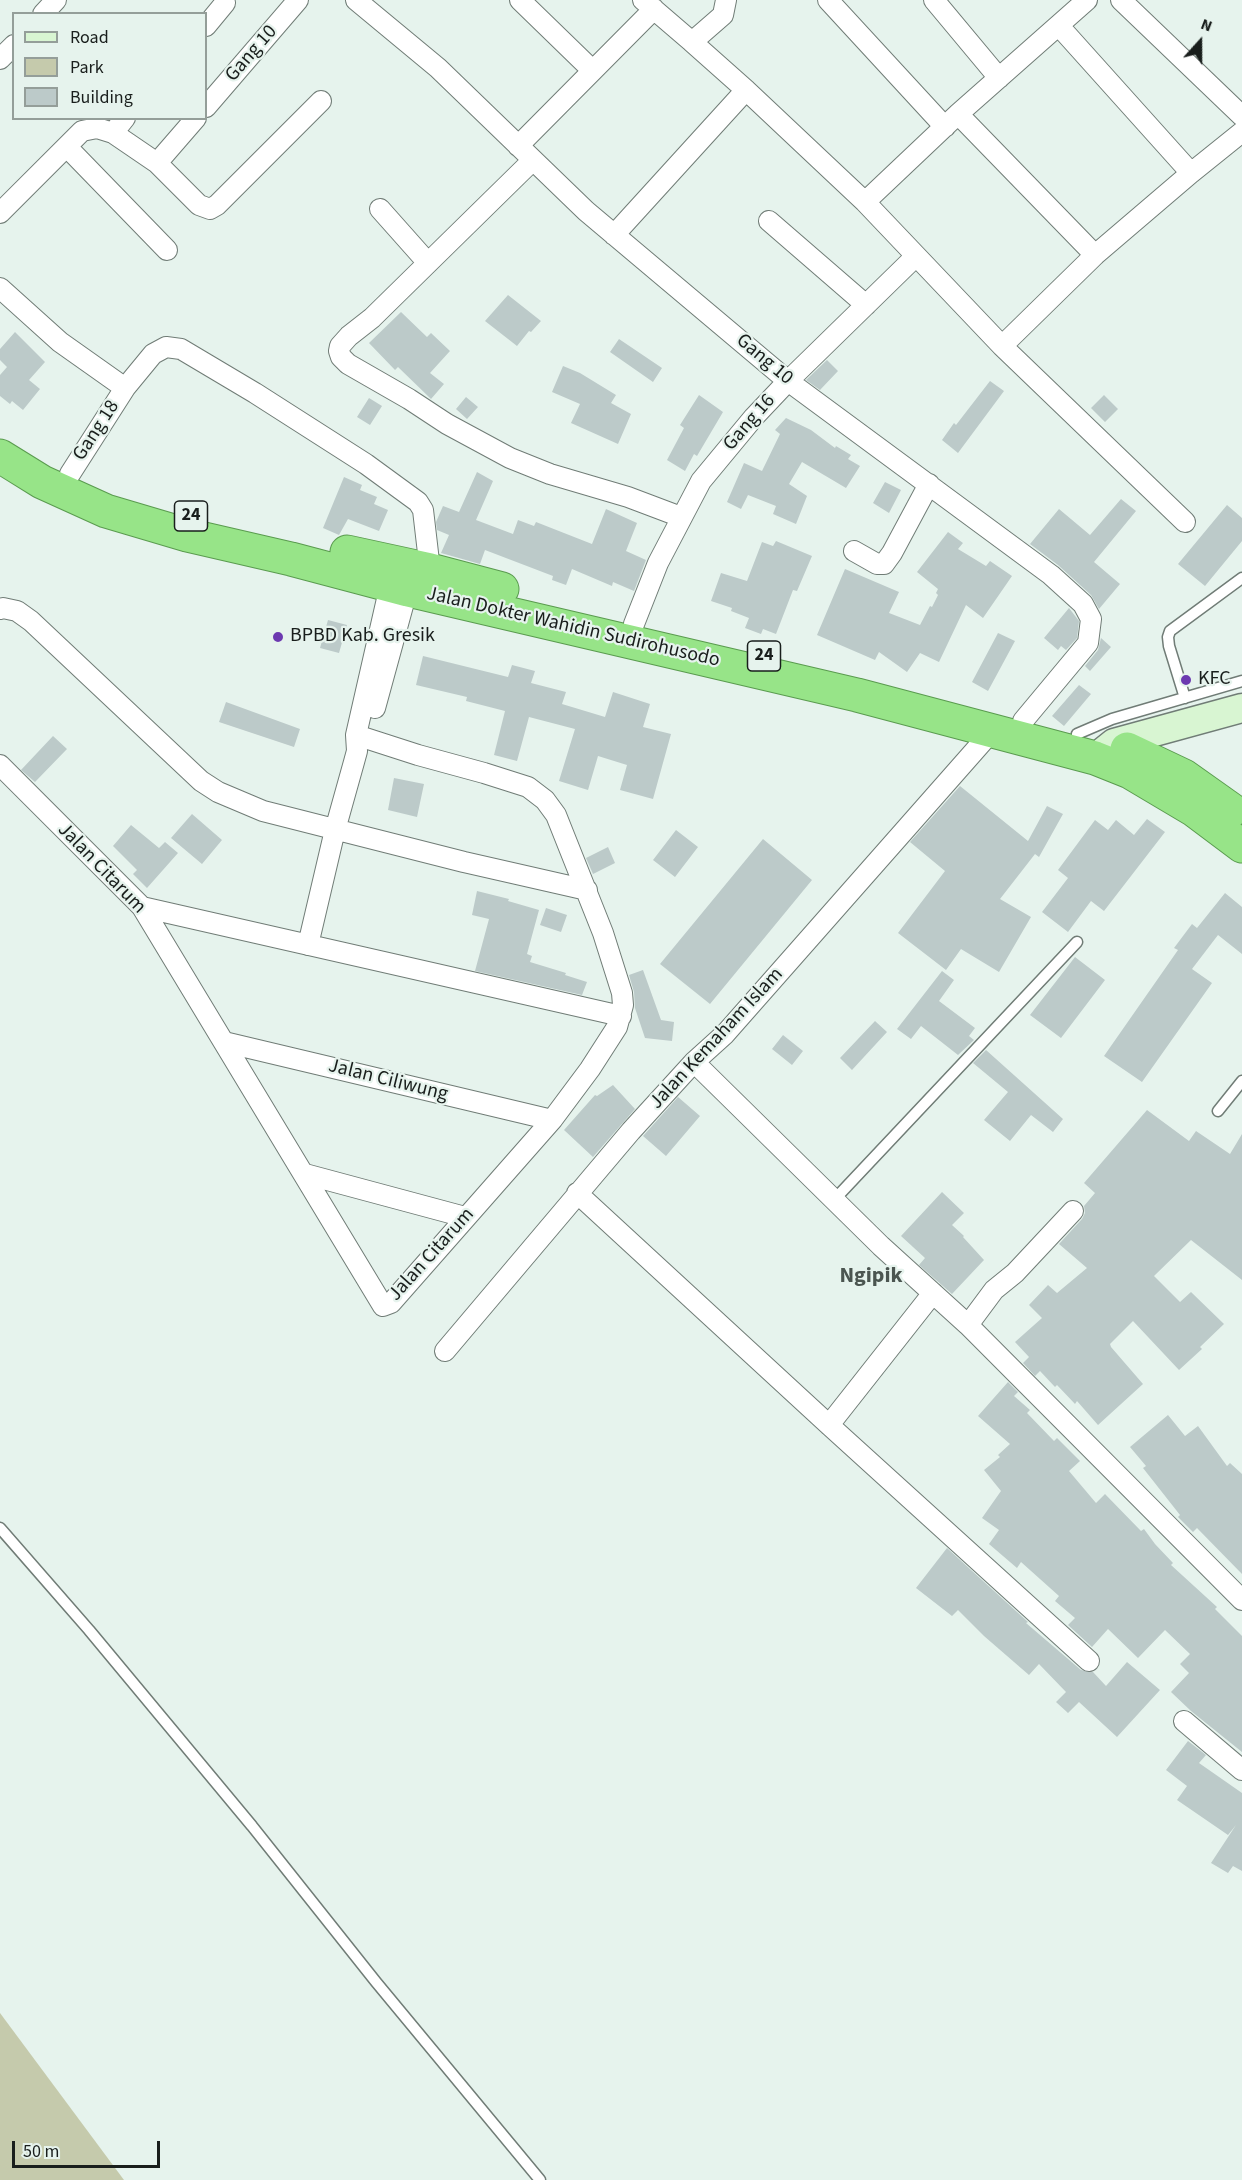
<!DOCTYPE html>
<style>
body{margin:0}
#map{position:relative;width:1242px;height:2180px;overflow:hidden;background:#e6f3ed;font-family:"Source Sans 3",sans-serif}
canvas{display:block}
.legend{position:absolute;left:12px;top:12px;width:195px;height:108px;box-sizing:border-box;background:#e6f3ed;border:2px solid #949e99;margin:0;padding:8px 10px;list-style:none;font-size:18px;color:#191e1c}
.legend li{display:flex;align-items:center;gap:12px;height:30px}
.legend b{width:30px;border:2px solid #949e99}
.north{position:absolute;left:1170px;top:12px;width:60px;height:60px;-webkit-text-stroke:4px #e6f3ed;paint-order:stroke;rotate:21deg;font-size:16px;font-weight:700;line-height:24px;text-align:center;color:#191e1c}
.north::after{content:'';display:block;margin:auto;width:21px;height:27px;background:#191e1c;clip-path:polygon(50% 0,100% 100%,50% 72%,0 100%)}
.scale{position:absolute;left:12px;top:2141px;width:148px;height:27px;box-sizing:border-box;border:3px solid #191e1c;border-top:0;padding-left:8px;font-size:18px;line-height:21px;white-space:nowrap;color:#191e1c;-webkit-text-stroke:4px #e6f3ed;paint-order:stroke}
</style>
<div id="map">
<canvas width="1242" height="2180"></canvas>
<ul class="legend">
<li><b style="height:8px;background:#d8f5d2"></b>Road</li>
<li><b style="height:16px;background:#c5caac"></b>Park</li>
<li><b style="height:16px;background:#bccac9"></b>Building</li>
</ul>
<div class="north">N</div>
<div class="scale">50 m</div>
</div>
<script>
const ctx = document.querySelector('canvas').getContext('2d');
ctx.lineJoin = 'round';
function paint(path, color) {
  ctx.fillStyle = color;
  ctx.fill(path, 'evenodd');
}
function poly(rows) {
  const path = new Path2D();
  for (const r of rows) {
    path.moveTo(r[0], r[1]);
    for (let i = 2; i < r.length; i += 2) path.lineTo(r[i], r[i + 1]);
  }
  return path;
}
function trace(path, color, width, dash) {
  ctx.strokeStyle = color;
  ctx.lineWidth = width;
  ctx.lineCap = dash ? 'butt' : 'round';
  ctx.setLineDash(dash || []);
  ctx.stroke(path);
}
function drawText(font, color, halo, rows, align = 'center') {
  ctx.font = font + ' "Source Sans 3",sans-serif';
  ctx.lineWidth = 4.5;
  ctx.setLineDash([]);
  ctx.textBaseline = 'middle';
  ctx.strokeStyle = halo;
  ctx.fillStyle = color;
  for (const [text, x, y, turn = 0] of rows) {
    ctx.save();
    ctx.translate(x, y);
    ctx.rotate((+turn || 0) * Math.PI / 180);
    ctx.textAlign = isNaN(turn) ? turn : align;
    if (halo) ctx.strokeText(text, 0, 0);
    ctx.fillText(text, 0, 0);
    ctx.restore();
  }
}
paint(poly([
 [0,2013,124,2180,0,2180]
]), '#c5caac');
paint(poly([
 [508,295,541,321,531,332,529,331,517,346,485,321],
 [401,312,427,337,431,333,450,351,430,373,444,384,431,399,398,367,395,370,369,343],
 [15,332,45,362,29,380,40,389,23,410,12,401,10,404,0,396,0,375,7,367,0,360,0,349],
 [619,339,662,368,653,382,610,352],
 [827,360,838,371,820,390,806,380],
 [563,366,580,373,616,395,611,403,631,414,618,444,571,423,580,404,552,392],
 [990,381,1004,391,958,453,942,440,954,423,956,425],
 [699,395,723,412,697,456,694,454,685,471,667,460,684,428,680,425],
 [1104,395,1118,409,1105,422,1091,408],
 [466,397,478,407,467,419,456,409],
 [369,398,382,406,370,425,357,417],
 [786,418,811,430,835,448,836,446,851,455,848,459,860,466,846,488,802,462,789,484,807,496,796,524,773,514,776,506,748,495,741,509,727,502,744,463,762,471,780,434,775,430],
 [477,472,493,481,476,520,513,534,518,520,534,526,536,522,592,544,606,509,637,523,626,551,646,560,634,591,613,582,612,586,572,569,566,585,552,580,553,576,485,550,480,564,441,553,449,535,437,530,436,522,443,506,459,512],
 [344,477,362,485,360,490,377,497,374,504,388,510,379,531,348,519,339,535,323,528],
 [885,482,901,490,889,513,873,503],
 [1121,499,1136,511,1094,562,1120,584,1099,609,1091,595,1058,565,1030,544,1059,509,1090,535],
 [1227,505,1242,518,1242,541,1205,586,1178,564],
 [948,532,963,543,958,549,986,566,990,561,1012,576,983,618,966,605,939,662,920,653,907,672,879,652,875,660,817,635,845,569,899,592,889,613,920,625,930,606,932,607,938,595,936,593,938,589,917,572],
 [776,541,812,556,797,591,793,590,776,634,763,629,761,634,745,628,749,618,731,611,732,608,711,601,721,573,747,581,762,542,773,546],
 [1069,608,1079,621,1077,638,1066,650,1061,646,1058,650,1044,638],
 [328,620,347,625,339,653,320,648],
 [998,633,1015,641,988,691,972,682],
 [1101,638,1111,647,1090,671,1085,666,1098,650],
 [423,656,508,677,512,665,535,671,531,683,566,692,562,704,605,717,613,692,650,704,643,727,671,734,653,799,620,790,627,765,598,756,588,790,559,781,575,729,529,717,517,761,494,755,505,711,466,701,467,697,416,685],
 [1079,685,1091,694,1064,726,1052,716],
 [226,702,300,729,294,747,219,722],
 [53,736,67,749,35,782,21,770],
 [394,778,424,784,417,817,388,810],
 [960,786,1028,841,1047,806,1063,814,1039,857,1035,854,1000,899,1031,917,999,972,961,949,946,970,898,933,945,871,910,842],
 [192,814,222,840,202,864,171,838],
 [1147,819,1165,832,1104,911,1091,901,1068,932,1042,912,1068,878,1058,870,1095,820,1108,830,1116,820,1134,835],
 [131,825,159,848,165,842,178,853,147,888,133,874,137,870,113,846],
 [676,830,698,847,675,877,653,860],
 [763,839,812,880,710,1004,660,964],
 [608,847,615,863,593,874,586,858],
 [477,891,509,899,508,901,539,910,527,954,532,956,530,962,566,973,565,975,587,982,582,995,475,971,489,919,472,915],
 [1225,893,1242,907,1242,954,1218,935,1192,969,1212,983,1142,1082,1104,1056,1178,950,1174,948,1192,924,1197,928],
 [546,908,567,915,561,932,540,925],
 [1075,957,1105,980,1061,1038,1030,1015],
 [643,970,661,1020,674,1022,672,1041,645,1038,635,1008,634,992,629,975],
 [942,971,954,980,939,1001,975,1028,969,1036,974,1040,958,1055,921,1026,911,1039,897,1029],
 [875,1021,887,1032,852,1070,840,1058],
 [783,1035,803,1051,792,1065,772,1049],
 [986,1050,1063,1119,1053,1132,1031,1115,1010,1141,984,1120,1008,1092,973,1063],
 [613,1085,635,1109,593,1157,564,1130,595,1095,597,1096],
 [678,1097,700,1116,666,1156,643,1136],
 [1147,1110,1189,1141,1196,1131,1230,1154,1242,1134,1242,1280,1191,1240,1154,1276,1180,1302,1191,1292,1224,1324,1200,1347,1202,1349,1179,1370,1133,1321,1110,1344,1111,1347,1143,1384,1098,1425,1077,1401,1075,1404,1057,1385,1055,1387,1040,1371,1035,1376,1023,1363,1029,1357,1015,1342,1042,1318,1029,1305,1048,1285,1057,1293,1087,1268,1059,1244,1082,1219,1085,1213,1084,1206,1095,1193,1084,1183],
 [942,1192,964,1213,952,1225,964,1236,963,1237,984,1260,952,1294,919,1265,925,1258,901,1236],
 [1008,1382,1018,1392,1014,1396,1030,1410,1027,1413,1054,1441,1057,1438,1080,1461,1069,1471,1096,1503,1105,1494,1141,1531,1144,1529,1155,1544,1173,1563,1171,1565,1217,1607,1215,1609,1242,1636,1242,1752,1191,1711,1171,1692,1189,1673,1180,1664,1190,1654,1165,1630,1138,1658,1108,1629,1092,1647,1068,1625,1075,1618,1055,1601,1059,1596,1021,1562,1017,1568,989,1544,999,1530,982,1518,1001,1491,984,1470,1000,1457,998,1455,1010,1444,978,1416],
 [1168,1415,1185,1436,1198,1426,1227,1466,1230,1463,1242,1474,1242,1574,1197,1528,1193,1532,1178,1517,1180,1515,1143,1468,1146,1466,1130,1447],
 [947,1548,1028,1622,1026,1623,1081,1670,1093,1672,1106,1686,1127,1662,1160,1690,1117,1737,1079,1702,1068,1713,1056,1702,1066,1692,1039,1664,1029,1675,984,1636,958,1610,952,1616,916,1588],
 [1188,1741,1206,1755,1199,1763,1242,1793,1242,1871,1233,1866,1228,1873,1211,1863,1236,1825,1228,1835,1177,1800,1187,1786,1166,1770]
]), '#bccac9');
const service = poly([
 [1185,698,1169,646,1168,637,1170,631,1242,578],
 [1077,734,1112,719,1242,681],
 [1218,1111,1242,1081],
 [834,1200,1077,942],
 [0,1528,89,1630,252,1826,376,1982,540,2180]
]);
const minor = poly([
 [356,0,438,68,586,211,788,381,1051,575,1083,604,1091,619,1088,643,1023,721],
 [520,0,592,70],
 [643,0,692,42],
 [726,0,723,15,692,42,746,90,865,202],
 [828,0,945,127],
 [934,0,999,78],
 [1087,0,958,114,865,202,1002,346,1185,522],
 [1121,0,1242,116],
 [43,14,56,0],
 [206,26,225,3],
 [0,59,14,45],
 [206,107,298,0],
 [958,114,1095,255],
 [113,133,125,118],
 [518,146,654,9],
 [67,147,167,250],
 [533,160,372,318,349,336,340,346,339,351,341,357,348,364,409,399,447,424,510,458,550,474,628,497,681,517],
 [157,163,196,118],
 [1191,173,1242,132],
 [380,209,428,263],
 [0,213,82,131,97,128,113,133,157,163,199,205,210,209,217,205,321,101],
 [769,221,866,305],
 [614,235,746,90],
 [0,288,60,342,125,388],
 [1002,346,1095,255,1191,173,1059,26],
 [70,474,125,388,153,354,166,347,181,349,255,393,366,464,418,502,423,510,430,570],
 [854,551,877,564,884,564,892,553,929,484],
 [0,609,3,608,17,611,31,621,201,781,218,792,263,811,464,862,587,890],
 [634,624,658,563,701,481,754,417,788,381,915,257],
 [375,708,410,580],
 [0,765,142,907,383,1306,391,1303,552,1120,590,1069,617,1027,623,1005,622,993,603,933,556,815,545,800,528,787,484,773,418,755,356,735],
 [142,907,621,1016],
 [308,945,335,830,354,762,357,751,356,735,392,577],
 [224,1042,552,1120],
 [694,1062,881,1246,968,1325,1242,1600],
 [305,1174,465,1217],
 [577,1193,829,1425,1089,1661],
 [968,1325,994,1290,1015,1273,1073,1211],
 [445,1351,631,1131,694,1062,725,1034,993,730],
 [829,1425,933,1293],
 [1184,1721,1242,1770]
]);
const secondary = poly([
 [1104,751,1114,743,1242,708]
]);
const trunk = poly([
 [0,456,42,482,106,511,187,535,291,559,408,590,857,695,1095,758,1130,772,1194,810,1242,846],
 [347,552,430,570,502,589],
 [1127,749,1184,776,1232,810]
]);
trace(service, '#707c76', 13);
trace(minor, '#707c76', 22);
trace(secondary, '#707c76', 31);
trace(trunk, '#5a9b4f', 35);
trace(service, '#fff', 10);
trace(minor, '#fff', 20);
trace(secondary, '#d8f5d2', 28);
trace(trunk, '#97e488', 33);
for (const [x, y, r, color] of [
 [278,637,6,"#6c39b0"],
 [1186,680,6,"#6c39b0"]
]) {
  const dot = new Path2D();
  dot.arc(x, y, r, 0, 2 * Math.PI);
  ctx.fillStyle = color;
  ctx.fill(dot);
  trace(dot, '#e6f3ed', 2);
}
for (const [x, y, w] of [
 [191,516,33],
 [764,656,33]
]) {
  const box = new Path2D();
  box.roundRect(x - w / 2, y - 15, w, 30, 4.5);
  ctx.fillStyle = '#e6f3ed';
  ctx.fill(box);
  trace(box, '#191e1c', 1.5);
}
drawText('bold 18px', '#191e1c', null, [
 ["24",191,516],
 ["24",764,656]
]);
drawText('20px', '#191e1c', '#e6f3ed', [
 ["Gang 10",252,54,-49],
 ["Gang 10",764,360,40],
 ["Gang 16",750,423,-49],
 ["Gang 18",97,431,-57],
 ["Jalan Dokter Wahidin Sudirohusodo",573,628,13],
 ["Jalan Citarum",101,869,46],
 ["Jalan Kemaham Islam",717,1039,-47],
 ["Jalan Ciliwung",388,1081,14],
 ["Jalan Citarum",432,1255,-48]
]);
drawText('20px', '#191e1c', '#e6f3ed', [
 ["BPBD Kab. Gresik",290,637],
 ["KFC",1198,680]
], 'left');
drawText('bold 22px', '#4b5550', '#e6f3ed', [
 ["Ngipik",871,1277]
]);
</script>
